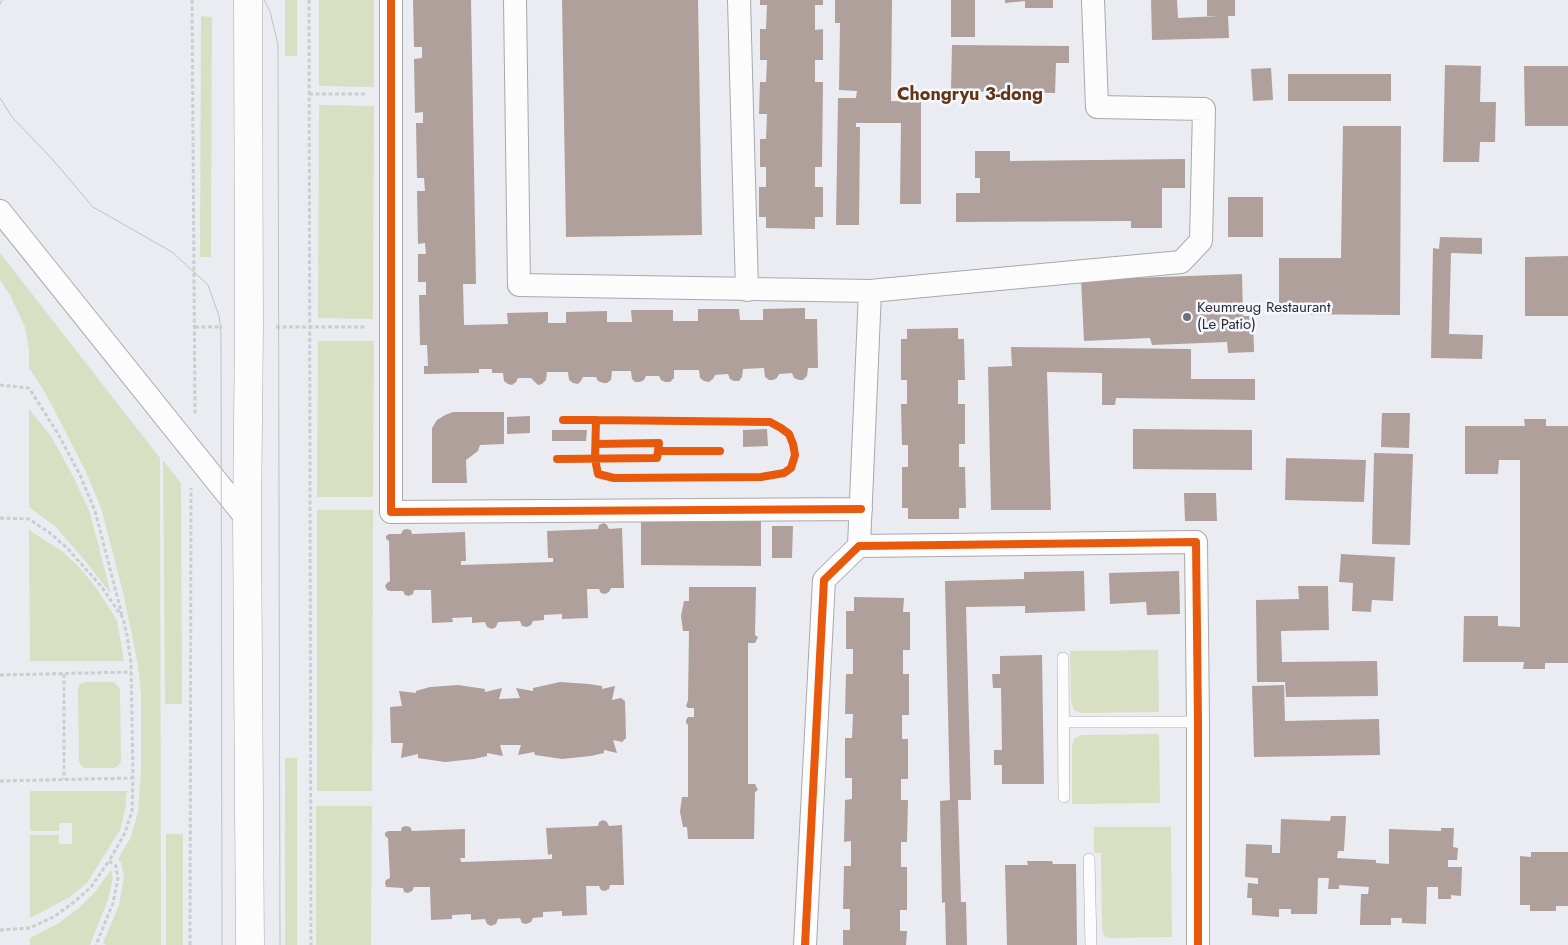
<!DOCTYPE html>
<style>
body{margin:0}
canvas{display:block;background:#eaecf2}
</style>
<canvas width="1568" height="945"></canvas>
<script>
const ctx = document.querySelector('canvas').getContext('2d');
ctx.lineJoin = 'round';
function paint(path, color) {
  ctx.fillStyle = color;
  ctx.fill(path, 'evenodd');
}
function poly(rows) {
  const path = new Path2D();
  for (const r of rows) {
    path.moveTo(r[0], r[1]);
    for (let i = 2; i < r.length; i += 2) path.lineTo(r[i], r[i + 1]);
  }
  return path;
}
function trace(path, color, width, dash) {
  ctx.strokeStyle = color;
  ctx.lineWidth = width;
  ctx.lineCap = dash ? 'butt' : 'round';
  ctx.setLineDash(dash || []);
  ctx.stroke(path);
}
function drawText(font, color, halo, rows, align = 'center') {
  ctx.font = font + ' Jost,sans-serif';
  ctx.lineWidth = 5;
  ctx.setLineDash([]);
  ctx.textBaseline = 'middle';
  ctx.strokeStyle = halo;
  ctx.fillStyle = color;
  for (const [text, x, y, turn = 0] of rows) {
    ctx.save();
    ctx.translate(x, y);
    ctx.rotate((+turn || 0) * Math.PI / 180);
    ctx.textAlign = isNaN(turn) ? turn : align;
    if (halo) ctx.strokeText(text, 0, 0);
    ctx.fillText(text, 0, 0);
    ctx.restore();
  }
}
paint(poly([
 [285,0,297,0,297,56,285,56],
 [319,0,374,0,374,87,319,86],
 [201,16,212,17,211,257,200,257],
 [319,105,374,106,373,319,318,318],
 [0,253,160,458,161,945,106,945,103,943,119,905,124,877,121,862,118,859,131,837,138,812,141,768,141,695,138,665,123,592,101,508,86,472,64,429,46,394,29,368,29,350,25,327,10,295,0,280],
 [318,341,374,341,373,497,317,497],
 [29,409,51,436,74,478,90,513,111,594,87,563,56,527,29,507],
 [163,460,181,483,182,704,165,704],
 [317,510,373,510,372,791,317,791],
 [29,530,63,552,81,569,97,589,117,620,124,661,30,661],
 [1158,650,1159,712,1081,713,1074,710,1071,701,1070,651],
 [85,682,114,682,120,689,121,761,118,766,114,768,85,768,81,766,79,761,78,689,80,684],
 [1159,734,1160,803,1072,804,1072,746,1074,739,1081,735],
 [285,758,297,758,297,945,285,945],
 [30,791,127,791,125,810,120,830,87,883,70,897,30,918,30,835,59,835,59,844,72,844,72,823,59,823,59,831,30,831],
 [316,806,372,806,371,945,316,945],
 [1094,827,1171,827,1172,937,1109,938,1104,936,1102,929,1101,853,1094,853],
 [166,834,183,834,183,945,166,945],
 [111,870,113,878,108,900,90,945,30,945,30,938,59,923,79,908,95,892]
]), '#d9dfc3');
paint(poly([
 [413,0,471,0,476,284,463,284,464,325,508,324,507,313,548,312,548,323,566,323,566,312,607,311,607,322,632,322,631,310,673,310,673,321,698,321,698,309,739,309,740,320,763,320,763,309,805,308,805,319,817,319,818,368,808,368,807,376,803,380,799,380,794,378,792,373,779,374,777,378,773,380,769,380,765,377,764,368,743,369,742,377,739,381,734,381,730,379,728,374,715,375,713,379,709,382,704,381,700,378,699,370,674,370,674,378,670,382,665,382,661,380,659,376,646,376,644,380,640,382,635,382,632,379,631,371,612,371,611,380,607,383,603,383,598,381,596,377,583,377,581,381,578,384,573,383,569,380,568,372,547,372,546,380,542,384,538,385,531,378,518,378,516,382,512,385,508,384,504,381,503,373,492,373,492,369,479,369,479,373,424,374,424,366,428,366,427,345,420,345,419,295,426,295,426,282,418,282,418,254,426,254,425,243,418,244,417,191,425,191,424,178,417,178,416,123,423,123,423,112,415,113,414,59,422,58,422,47,414,47],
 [562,0,698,0,702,235,566,237],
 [760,0,823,0,823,5,815,5,815,30,823,29,823,60,815,60,815,82,823,82,822,167,815,167,815,187,823,187,823,217,815,217,815,229,766,228,766,217,759,217,759,187,766,187,766,167,760,167,760,139,766,139,767,114,759,114,760,82,766,82,767,60,760,60,760,29,766,29,767,5,760,5],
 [835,0,892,0,891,101,921,102,921,204,900,204,901,123,856,123,856,127,860,127,859,225,836,225,838,98,856,98,857,91,839,90,840,23,835,23],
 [951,0,975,0,975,37,951,37],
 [1005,0,1053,0,1053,8,1025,8,1025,1,1005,3],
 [1151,0,1177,0,1178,18,1220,16,1207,16,1207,0,1235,0,1235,16,1228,16,1229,38,1152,40],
 [952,45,1069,46,1069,63,1056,63,1055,93,951,91],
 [1445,65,1481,66,1480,102,1496,102,1495,142,1480,142,1479,162,1443,162],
 [1524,66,1568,66,1568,126,1525,126],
 [1271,68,1273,100,1253,101,1251,69],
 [1288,74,1391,74,1391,101,1288,101],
 [1343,126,1401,126,1400,315,1279,314,1279,258,1341,258],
 [975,151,1010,151,1010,161,1185,159,1185,188,1162,188,1162,228,1131,228,1131,221,956,222,956,193,980,193,980,178,975,178],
 [1228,197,1263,197,1263,237,1228,237],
 [1440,237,1482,238,1482,254,1451,253,1449,334,1483,335,1482,359,1431,358,1433,248,1439,249],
 [1568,256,1568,316,1525,316,1525,257],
 [1242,274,1243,316,1253,316,1254,352,1228,353,1227,342,1152,345,1150,338,1084,341,1081,280],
 [958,328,958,339,964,339,965,380,958,380,958,404,965,404,965,444,959,444,959,467,965,467,966,508,959,508,959,519,908,519,908,508,902,508,902,467,908,467,908,445,902,445,901,404,907,404,907,380,901,380,901,339,907,339,907,329],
 [1011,347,1191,349,1191,379,1255,379,1255,400,1116,398,1115,405,1102,405,1102,373,1047,372,1051,510,991,510,988,367,1012,366],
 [453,412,504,412,504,444,480,445,478,451,466,460,467,483,432,483,432,428,437,420,445,415],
 [1382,413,1410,413,1409,448,1381,447],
 [530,416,530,433,507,434,507,417],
 [1524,419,1546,419,1546,426,1568,426,1568,663,1545,663,1545,669,1523,669,1524,662,1463,662,1464,616,1498,616,1498,626,1520,627,1520,460,1499,460,1498,474,1465,474,1465,426,1525,426],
 [767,429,768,446,743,447,743,430],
 [1133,429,1252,430,1252,470,1133,469],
 [552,430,587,430,586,441,552,441],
 [1374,453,1413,454,1410,545,1372,544],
 [1286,458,1366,460,1364,502,1285,500],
 [1184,493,1216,493,1217,521,1185,521],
 [641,517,761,518,761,566,641,565],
 [604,523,607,525,609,529,622,528,624,588,611,588,609,592,605,594,601,593,599,589,587,589,588,618,562,619,562,614,544,615,544,620,533,621,531,625,527,627,522,626,520,621,498,622,496,627,492,629,487,627,485,622,472,623,472,617,452,618,453,622,432,623,431,590,414,590,413,594,409,596,405,595,403,591,390,591,387,590,385,586,387,583,390,581,389,541,386,539,386,536,389,534,401,534,403,530,407,529,411,530,412,534,465,532,466,561,461,561,461,565,553,562,553,558,548,558,547,531,598,529,599,525],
 [772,526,793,526,792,558,772,558],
 [1341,554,1395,557,1393,601,1372,600,1371,612,1352,611,1353,583,1339,582],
 [1084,571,1085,611,1025,613,1025,606,966,607,971,800,958,800,961,902,966,902,967,945,946,945,945,902,942,903,940,801,950,800,945,581,1024,579,1024,572],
 [1179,571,1180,614,1147,615,1146,602,1110,604,1109,573],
 [1298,586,1328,586,1329,630,1281,631,1282,662,1377,661,1378,696,1286,697,1285,682,1257,682,1256,600,1299,599],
 [689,587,756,587,755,635,758,637,755,643,748,643,748,784,755,784,758,790,755,792,754,839,688,839,687,827,683,827,680,812,682,797,688,797,688,725,686,723,686,720,688,717,694,717,694,708,688,708,686,706,688,700,689,631,683,631,681,616,684,601,689,601],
 [854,597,904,598,903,612,910,612,910,650,903,650,903,674,909,674,909,715,902,715,902,739,908,739,908,779,901,779,901,800,908,800,907,842,901,842,901,867,907,867,907,910,900,910,900,931,907,931,906,945,843,945,843,930,850,930,850,909,843,909,844,866,851,866,851,841,844,842,845,800,852,799,852,778,845,778,845,738,852,738,853,714,845,714,846,674,853,674,853,649,846,649,846,611,854,611],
 [1042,655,1044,784,1002,784,1002,765,994,765,994,750,1002,750,1001,688,993,688,992,674,1000,674,1000,656],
 [560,682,589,684,602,686,602,689,615,686,612,700,621,698,625,701,626,738,622,742,613,740,617,753,604,750,604,753,591,756,562,759,535,755,534,752,518,755,521,745,500,745,503,756,487,753,487,756,474,759,445,762,418,758,418,754,401,758,403,743,391,743,390,707,402,706,399,691,416,693,416,691,430,687,458,685,485,689,485,692,502,688,499,699,520,698,516,688,533,691,533,688],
 [1284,685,1285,721,1379,719,1380,755,1254,757,1252,686],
 [1331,816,1346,816,1344,851,1338,851,1337,858,1376,860,1376,863,1389,864,1389,829,1441,831,1441,828,1454,828,1453,847,1458,848,1457,860,1448,860,1448,867,1462,867,1461,896,1451,895,1451,899,1438,899,1438,887,1427,887,1426,924,1402,923,1402,918,1391,918,1391,925,1360,925,1361,894,1368,894,1369,887,1339,885,1339,889,1328,889,1329,878,1318,878,1317,914,1291,914,1291,909,1279,909,1279,917,1252,915,1252,898,1247,898,1248,883,1258,884,1258,878,1245,877,1246,844,1272,845,1272,853,1280,853,1281,819,1330,821],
 [603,820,607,822,609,826,622,825,624,885,610,885,609,889,605,891,601,890,599,886,586,886,587,915,562,916,562,911,543,912,543,917,533,918,531,922,526,924,522,923,520,918,498,919,496,924,491,926,487,924,485,919,471,920,471,914,452,915,452,919,431,920,430,887,414,887,412,891,408,893,404,892,403,888,386,887,385,883,386,880,390,878,388,838,385,836,385,833,388,831,401,831,402,827,406,826,410,827,412,831,465,829,465,858,460,858,461,862,552,859,552,854,548,855,546,828,598,826,599,822],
 [1531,852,1568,852,1568,906,1556,906,1556,911,1530,911,1530,905,1520,905,1520,856,1531,857],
 [1027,861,1052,861,1053,864,1076,864,1077,945,1007,945,1005,865,1028,865]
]), '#afa09c');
const lane = poly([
 [1063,658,1064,797],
 [1063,722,1198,722],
 [1089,859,1091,945]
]);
const street = poly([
 [391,0,391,512,861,509],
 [515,0,519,285,870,291],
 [739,0,747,290],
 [0,211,247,519],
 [859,546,870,291,1181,262,1201,241,1204,109,1097,107,1093,0],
 [805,945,824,580,859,546,1196,542,1198,722,1198,945]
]);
const secondary = poly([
 [248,0,249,327,247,519,250,945]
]);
trace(lane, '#a7a9ad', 12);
trace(street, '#a7a9ad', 24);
trace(secondary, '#a7a9ad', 29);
trace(poly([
 [192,0,195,415],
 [309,0,311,945],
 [309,94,366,94],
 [195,327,222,327],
 [276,327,367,327],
 [0,385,29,388,57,432,80,475,95,511,122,615],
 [0,518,29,519,50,533,67,548,101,586,123,618,127,635,131,663,133,778,132,811,125,833,109,861,116,866,118,878,113,903,96,945],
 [64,674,64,779],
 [0,675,131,672],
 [0,781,133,778],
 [0,930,30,928,55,916,74,902,91,887,109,861],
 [190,945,191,488]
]), '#cccdce', 3, [4, 2.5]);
trace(lane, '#fcfcfd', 11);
trace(street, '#fcfcfd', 22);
trace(secondary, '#fcfcfd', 28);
trace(poly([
 [264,0,270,11,278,45,280,945],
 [0,4,2,0],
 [0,98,12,117,53,160,93,207,172,252,208,285,219,316,221,333,222,945]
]), '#c0c0c2', 1);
trace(poly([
 [391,0,391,512,861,509],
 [563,420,596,420,770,422,781,428,789,434,793,444,795,455,791,468,784,473,761,477,614,478,598,474,595,459,596,420],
 [596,444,659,443,658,451,720,451],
 [557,459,657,458,658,451],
 [805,945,824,580,859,546,1196,542,1198,722,1198,945]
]), '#e8590c', 8);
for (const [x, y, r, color] of [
 [1187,317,5,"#6e7075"]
]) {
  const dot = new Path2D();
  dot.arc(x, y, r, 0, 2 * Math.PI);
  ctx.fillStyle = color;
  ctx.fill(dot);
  trace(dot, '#f6f8ff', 2);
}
drawText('15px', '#2c2d32', '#f6f8ff', [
 ["Keumreug Restaurant",1197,308],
 ["(Le Patio)",1197,325]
], 'left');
drawText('bold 18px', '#633513', '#f6f8ff', [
 ["Chongryu 3-dong",970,96]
]);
</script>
